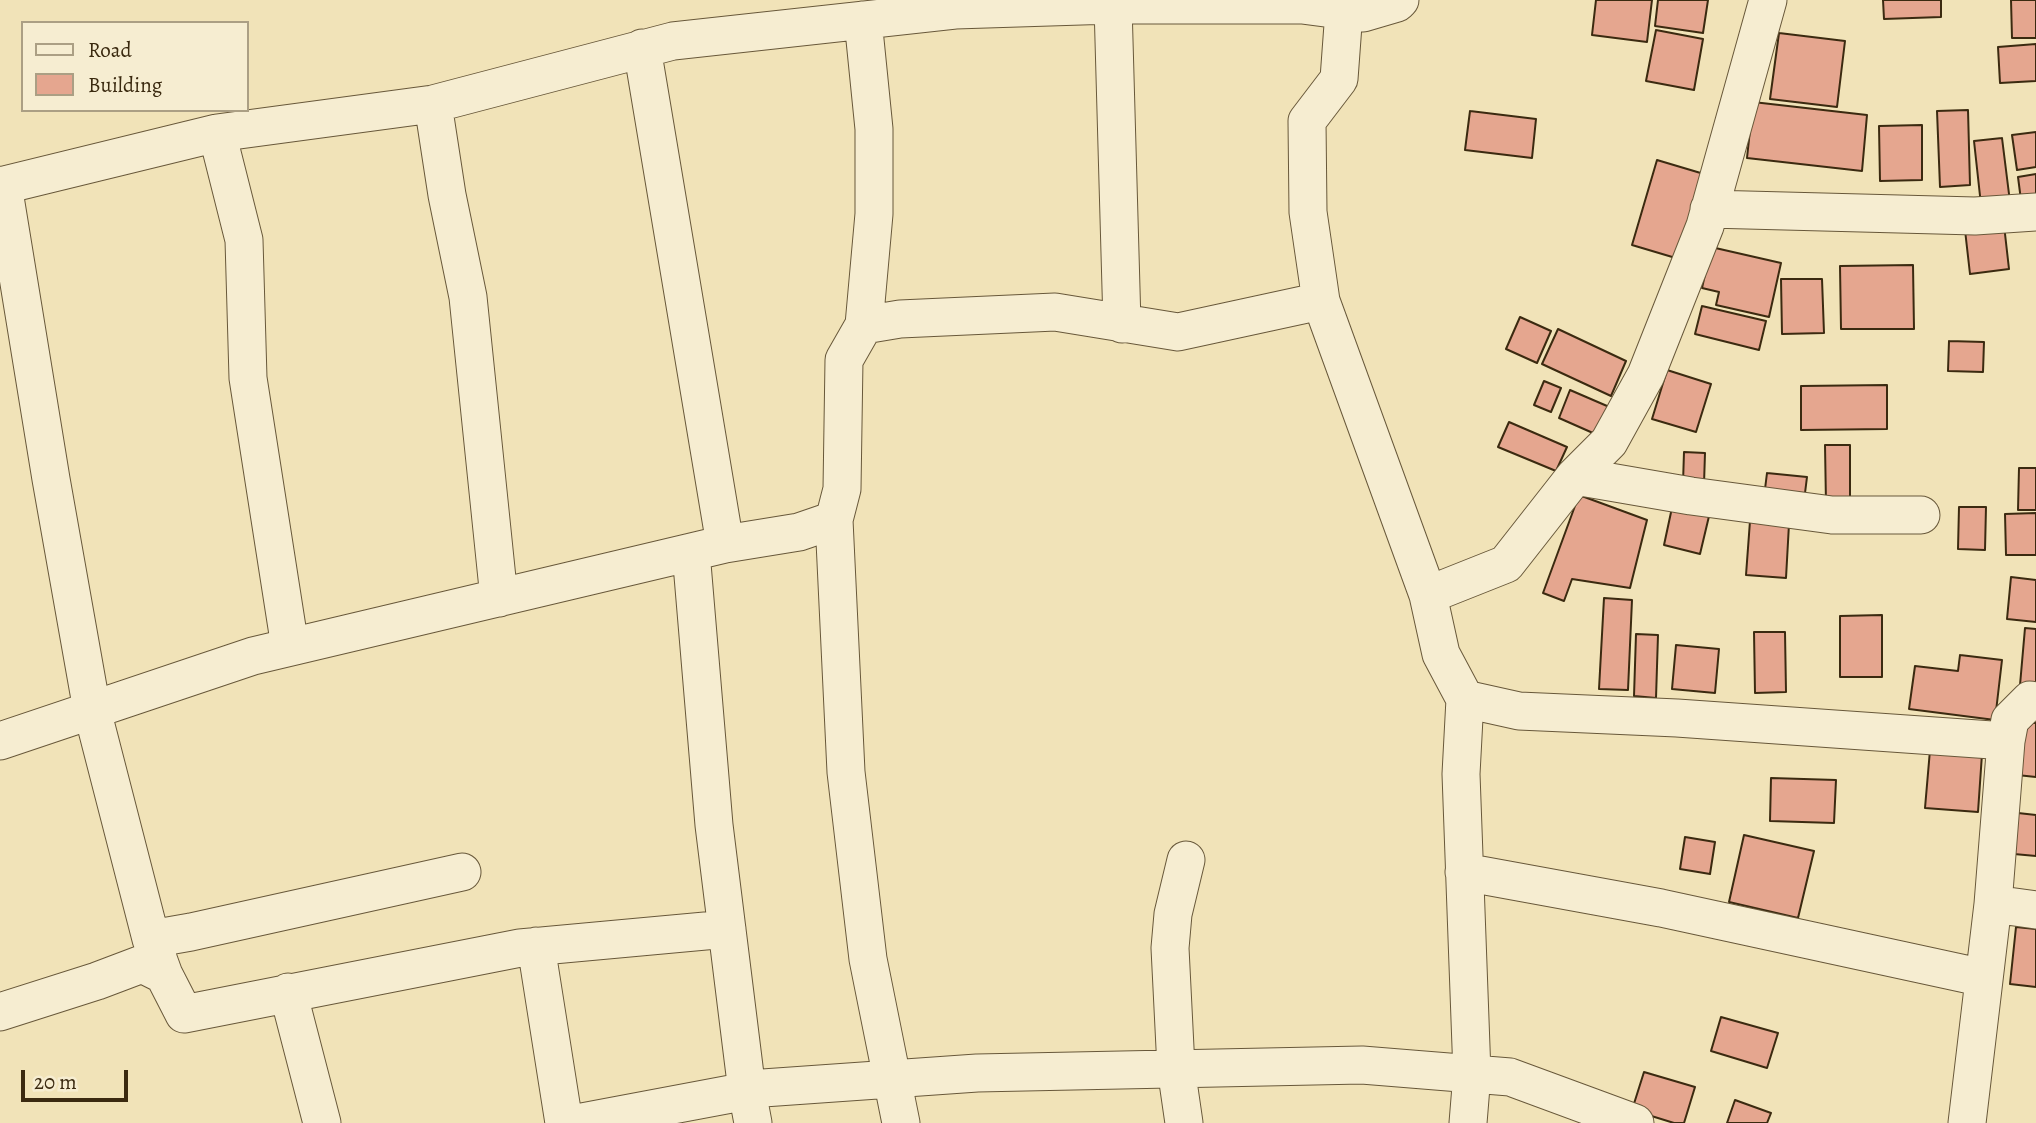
<!DOCTYPE html>
<style>
body{margin:0}
#map{position:relative;width:2036px;height:1123px;overflow:hidden;background:#f1e3b8;font-family:Alegreya,serif}
canvas{display:block}
.legend{position:absolute;left:21px;top:21px;width:228px;height:91px;box-sizing:border-box;background:#f6edd1;border:2px solid #ab9f84;margin:0;padding:9px 12px;list-style:none;font-size:21px;color:#3b2a10}
.legend li{display:flex;align-items:center;gap:14px;height:35px}
.legend b{width:35px;border:2px solid #ab9f84}
.scale{position:absolute;left:21px;top:1070px;width:107px;height:32px;box-sizing:border-box;border:4px solid #3b2a10;border-top:0;padding-left:9px;font-size:21px;line-height:24px;white-space:nowrap;color:#3b2a10;-webkit-text-stroke:5px #f6edd1;paint-order:stroke}
</style>
<div id="map">
<canvas width="2036" height="1123"></canvas>
<ul class="legend">
<li><b style="height:9px;background:#f6edd1"></b>Road</li>
<li><b style="height:19px;background:#e5a68f"></b>Building</li>
</ul>
<div class="scale">20 m</div>
</div>
<script>
const ctx = document.querySelector('canvas').getContext('2d');
ctx.lineJoin = 'round';
function paint(path, color) {
  ctx.fillStyle = color;
  ctx.fill(path, 'evenodd');
}
function poly(rows) {
  const path = new Path2D();
  for (const r of rows) {
    path.moveTo(r[0], r[1]);
    for (let i = 2; i < r.length; i += 2) path.lineTo(r[i], r[i + 1]);
  }
  return path;
}
function trace(path, color, width, dash) {
  ctx.strokeStyle = color;
  ctx.lineWidth = width;
  ctx.lineCap = dash ? 'butt' : 'round';
  ctx.setLineDash(dash || []);
  ctx.stroke(path);
}
const building = poly([
 [1596,0,1652,0,1647,42,1592,35,1596,0],
 [1658,0,1708,0,1703,33,1655,26,1658,0],
 [1883,0,1941,0,1941,17,1884,19,1883,0],
 [2011,0,2036,0,2036,38,2012,38,2011,0],
 [1656,30,1703,39,1694,90,1646,81,1656,30],
 [1779,33,1845,41,1837,107,1770,99,1779,33],
 [2036,44,2036,81,2000,83,1998,47,2036,44],
 [1753,102,1867,115,1862,171,1747,158,1753,102],
 [1968,110,1970,185,1940,187,1937,111,1968,110],
 [1470,111,1536,119,1532,158,1465,150,1470,111],
 [1922,125,1922,180,1880,181,1879,126,1922,125],
 [2036,132,2036,167,2017,170,2012,135,2036,132],
 [2002,138,2011,210,1982,214,1974,141,2002,138],
 [1657,160,1704,174,1679,259,1632,245,1657,160],
 [2036,174,2036,206,2022,208,2018,177,2036,174],
 [2004,225,2009,269,1970,274,1965,230,2004,225],
 [1711,247,1781,263,1769,317,1716,305,1719,292,1702,288,1711,247],
 [1913,265,1914,329,1841,329,1840,266,1913,265],
 [1781,279,1822,279,1824,333,1782,334,1781,279],
 [1702,306,1766,321,1759,350,1695,334,1702,306],
 [1520,317,1551,331,1537,363,1506,349,1520,317],
 [1558,329,1626,361,1611,396,1542,364,1558,329],
 [1949,341,1984,342,1983,372,1948,371,1949,341],
 [1667,370,1711,384,1696,432,1652,419,1667,370],
 [1544,381,1561,388,1551,412,1534,405,1544,381],
 [1887,385,1887,429,1801,430,1801,386,1887,385],
 [1570,390,1614,409,1602,437,1559,418,1570,390],
 [1509,422,1567,447,1556,471,1498,447,1509,422],
 [1825,445,1850,445,1850,503,1826,504,1825,445],
 [1684,452,1705,453,1704,484,1683,483,1684,452],
 [2019,468,2036,468,2036,510,2018,510,2019,468],
 [1767,473,1807,477,1804,501,1764,497,1767,473],
 [1579,495,1647,520,1630,588,1572,579,1564,601,1543,593,1579,495],
 [1673,503,1710,512,1700,554,1664,545,1673,503],
 [1959,507,1986,507,1985,550,1958,549,1959,507],
 [2036,513,2036,555,2006,555,2005,514,2036,513],
 [1750,521,1789,524,1786,578,1746,575,1750,521],
 [2011,577,2036,580,2036,622,2007,619,2011,577],
 [1604,598,1632,600,1628,690,1599,689,1604,598],
 [1882,615,1882,677,1840,677,1840,616,1882,615],
 [2025,628,2036,629,2036,686,2020,685,2025,628],
 [1754,632,1785,632,1786,692,1755,693,1754,632],
 [1636,634,1658,635,1656,698,1634,696,1636,634],
 [1676,645,1719,649,1715,693,1672,689,1676,645],
 [1960,655,2002,660,1995,720,1909,709,1915,666,1958,671,1960,655],
 [2022,722,2036,723,2036,777,2017,775,2022,722],
 [1930,750,1982,754,1978,812,1925,808,1930,750],
 [1771,778,1836,780,1834,823,1770,821,1771,778],
 [2018,813,2036,815,2036,856,2014,854,2018,813],
 [1744,835,1814,851,1798,918,1729,902,1744,835],
 [1685,837,1715,842,1710,874,1680,869,1685,837],
 [2016,927,2036,929,2036,987,2010,984,2016,927],
 [1721,1017,1778,1033,1767,1068,1711,1051,1721,1017],
 [1644,1072,1695,1087,1684,1123,1674,1123,1632,1110,1644,1072],
 [1735,1100,1771,1113,1767,1123,1727,1123,1735,1100]
]);
paint(building, '#e5a68f');
trace(building, '#3b2a10', 2);
const minor = poly([
 [1768,0,1705,226,1646,375,1609,442,1575,476,1506,564,1428,595,1441,654,1465,699,1519,711,1677,718,2006,741,2010,720,2030,700,2036,701],
 [1113,5,1122,324],
 [1344,11,1339,79,1307,121,1308,212,1321,301,1428,595],
 [863,20,874,129,874,214,864,325],
 [642,48,725,544],
 [433,104,447,195,468,297,499,598],
 [217,133,244,240,248,378,290,647],
 [3,185,51,479,92,710,151,939,164,975],
 [0,186,217,133,433,104,673,41,955,10,1113,5,1302,5,1363,13,1397,3,1400,0],
 [1709,209,1975,216,2036,212],
 [1575,476,1691,496,1832,515,1921,515],
 [834,520,846,772,868,959,901,1123],
 [691,552,714,825,747,1091,753,1123],
 [1465,699,1461,774,1472,1074,1468,1123],
 [0,741,253,656,725,544,799,532,834,520,842,489,844,360,864,325,900,319,1055,312,1178,332,1321,301],
 [1464,872,1661,908,1984,978],
 [1993,904,2036,910],
 [151,939,191,932,462,872],
 [536,946,564,1123],
 [288,992,322,1123],
 [0,1012,97,981,142,964,164,975,184,1014,520,948,727,929],
 [577,1123,763,1088,977,1073,1362,1065,1510,1077,1635,1123],
 [1184,1123,1176,1068,1170,948,1173,914,1186,860],
 [1967,1123,1993,904,2006,741]
]);
trace(minor, '#68583a', 39);
trace(minor, '#f6edd1', 37);
</script>
